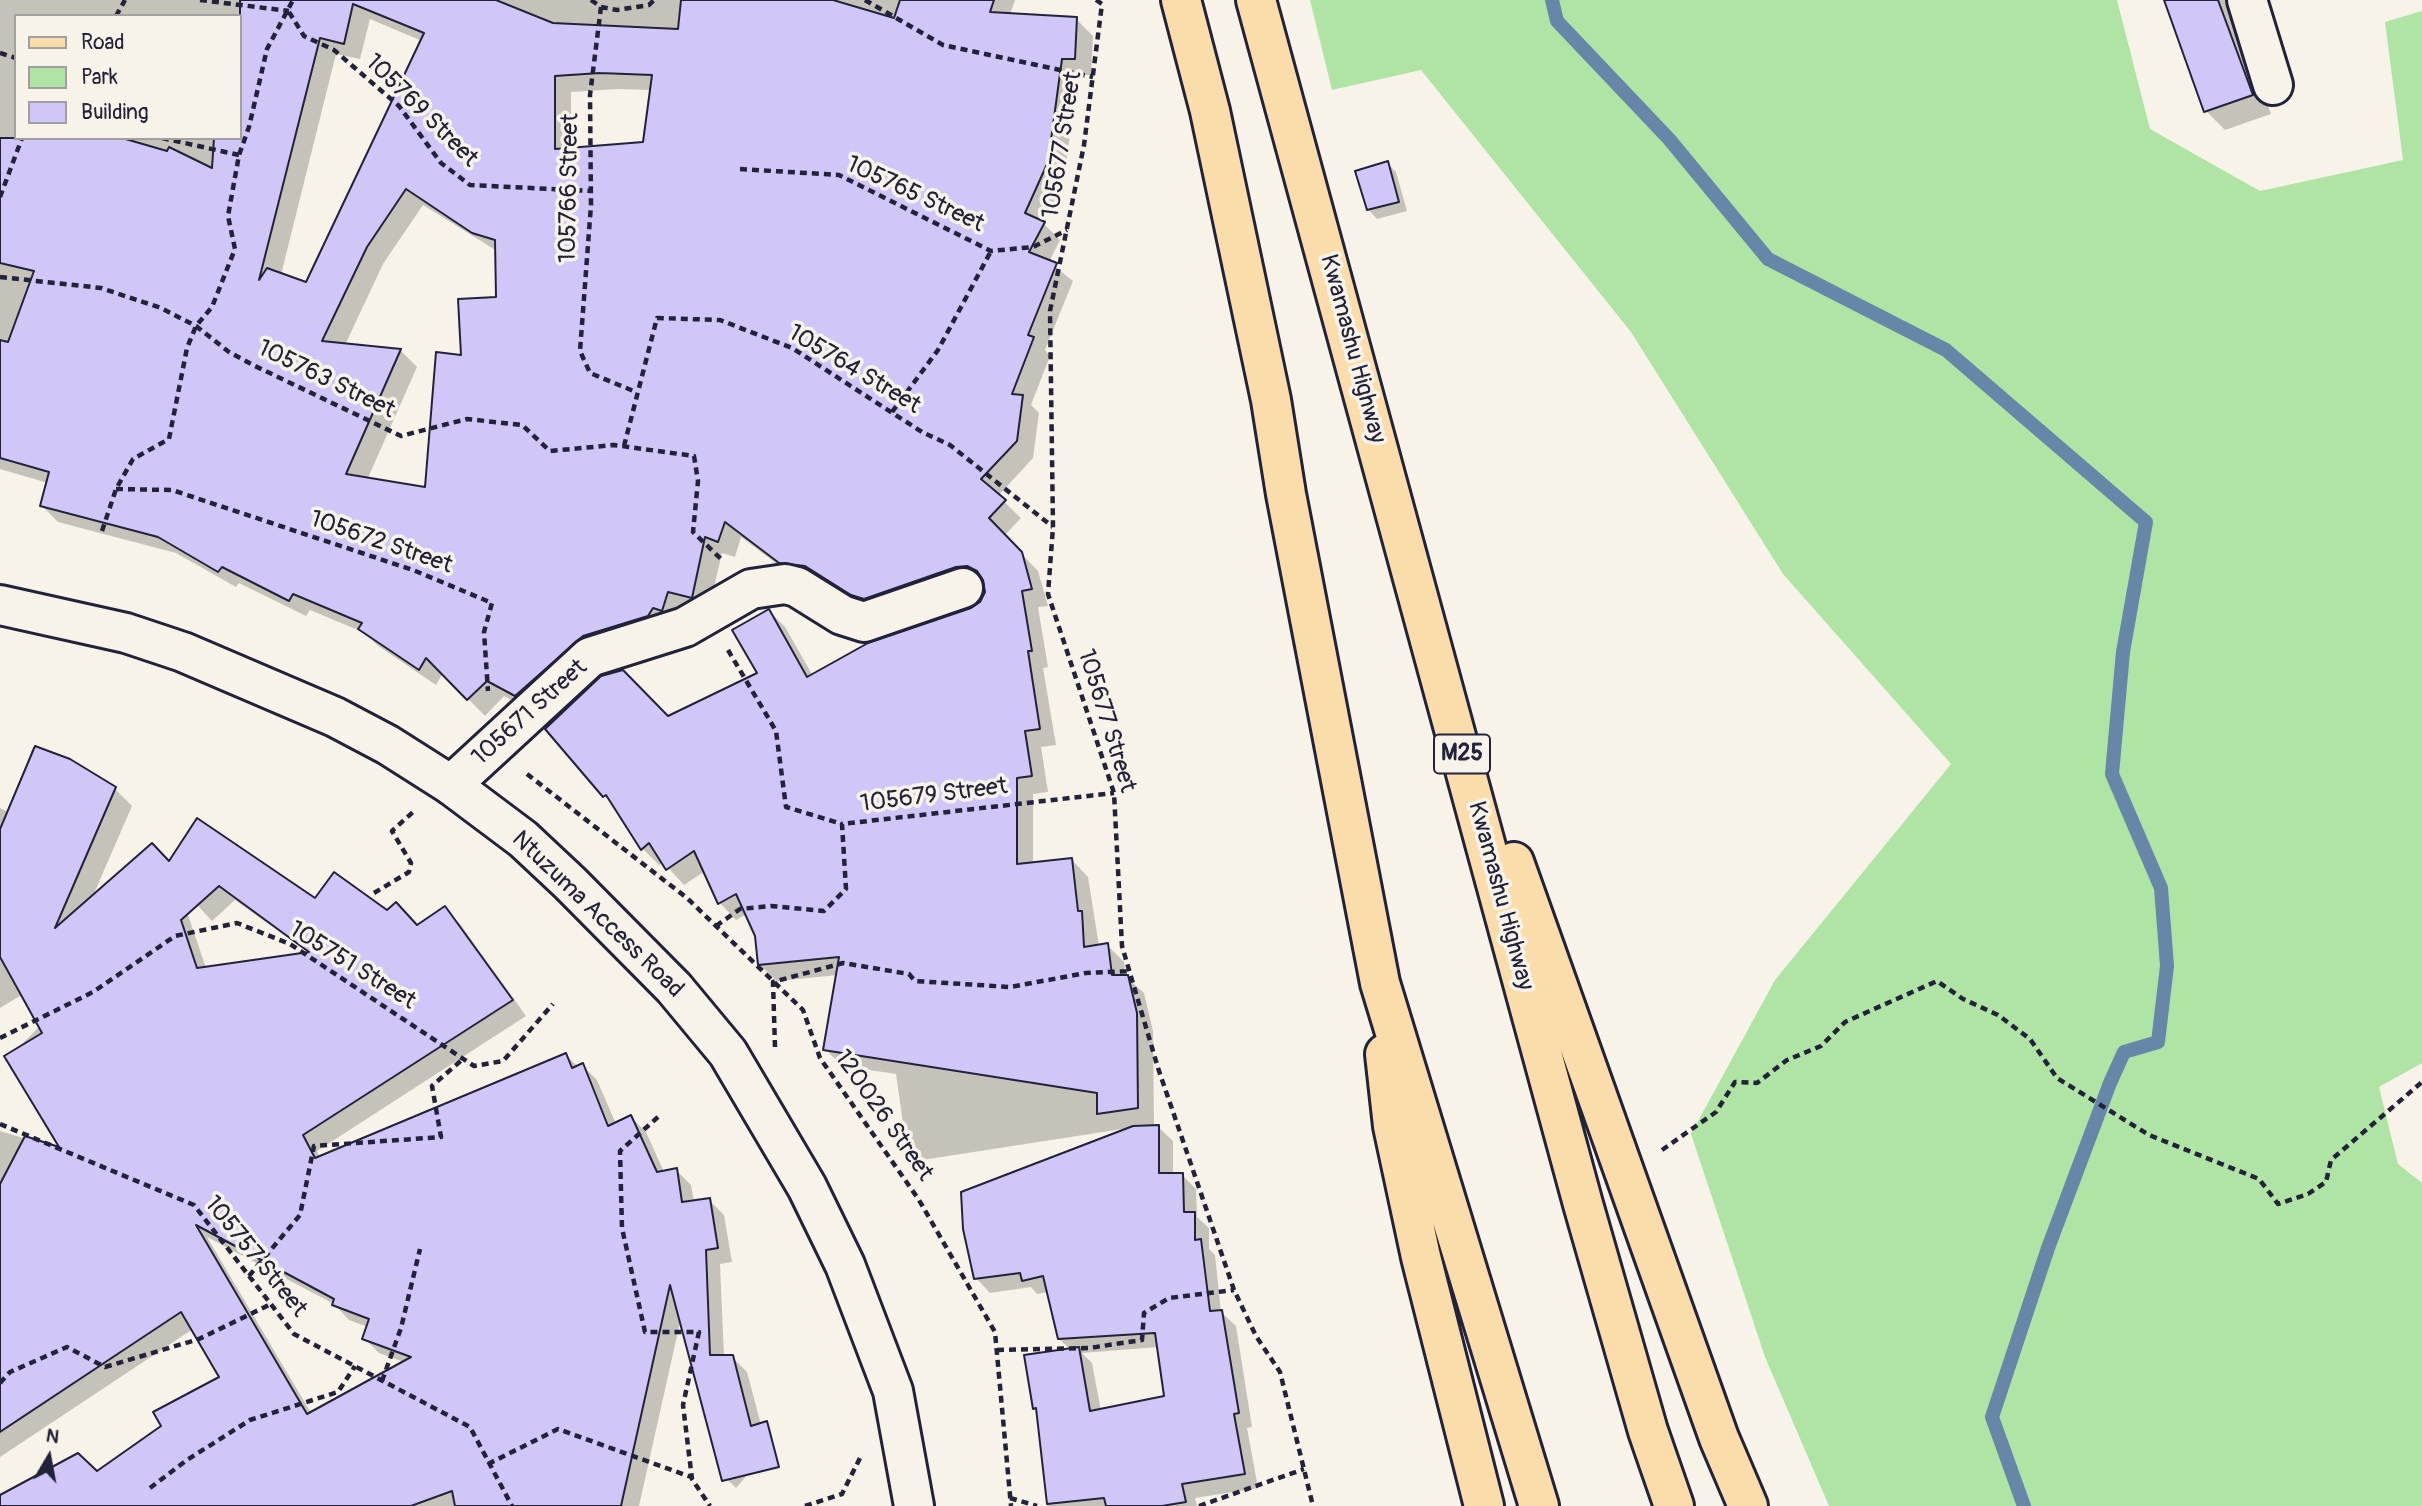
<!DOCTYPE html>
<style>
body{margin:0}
#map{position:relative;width:2422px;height:1506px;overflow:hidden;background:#f7f3e8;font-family:Pangolin,sans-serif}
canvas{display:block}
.legend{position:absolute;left:14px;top:14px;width:228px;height:126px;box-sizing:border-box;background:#f7f3e8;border:2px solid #a29fa3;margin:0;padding:9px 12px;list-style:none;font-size:21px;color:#22223b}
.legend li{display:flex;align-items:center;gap:14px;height:35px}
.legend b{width:35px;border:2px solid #a29fa3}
.north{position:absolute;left:14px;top:1422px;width:70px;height:70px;-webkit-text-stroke:5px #f7f3e8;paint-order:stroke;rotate:10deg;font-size:19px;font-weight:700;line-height:28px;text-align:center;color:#22223b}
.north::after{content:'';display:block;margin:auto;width:24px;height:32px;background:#22223b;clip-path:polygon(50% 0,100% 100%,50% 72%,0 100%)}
</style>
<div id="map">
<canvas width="2422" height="1506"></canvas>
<ul class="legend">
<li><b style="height:9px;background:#fbddab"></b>Road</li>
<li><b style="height:19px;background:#b0e4a5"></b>Park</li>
<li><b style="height:19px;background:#d0c6f8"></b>Building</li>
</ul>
<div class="north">N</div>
</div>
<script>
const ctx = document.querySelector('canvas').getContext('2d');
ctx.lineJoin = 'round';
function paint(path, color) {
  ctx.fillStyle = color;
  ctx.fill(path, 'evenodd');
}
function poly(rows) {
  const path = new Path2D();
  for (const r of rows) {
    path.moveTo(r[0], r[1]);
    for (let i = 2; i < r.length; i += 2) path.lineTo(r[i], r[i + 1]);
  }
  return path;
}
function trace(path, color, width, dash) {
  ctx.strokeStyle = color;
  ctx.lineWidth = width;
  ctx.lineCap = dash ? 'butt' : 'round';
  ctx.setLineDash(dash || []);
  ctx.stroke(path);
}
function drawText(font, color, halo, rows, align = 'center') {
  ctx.font = font + ' Pangolin,sans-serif';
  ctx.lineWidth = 7;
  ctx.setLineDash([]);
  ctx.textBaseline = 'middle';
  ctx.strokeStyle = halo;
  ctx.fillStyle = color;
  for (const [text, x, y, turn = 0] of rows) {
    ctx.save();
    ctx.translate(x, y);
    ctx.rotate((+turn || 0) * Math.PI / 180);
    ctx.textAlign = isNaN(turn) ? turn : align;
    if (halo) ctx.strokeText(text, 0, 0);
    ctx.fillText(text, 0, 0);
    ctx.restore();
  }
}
paint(poly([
 [1310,0,2117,0,2150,129,2260,191,2403,160,2385,22,2422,11,2422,1063,2379,1087,2398,1164,2422,1183,2422,1506,1829,1506,1765,1357,1691,1134,1775,980,1951,764,1783,574,1631,332,1421,70,1332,90]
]), '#b0e4a5');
paint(poly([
 [0,0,1015,0,1010,15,1076,19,1093,36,1091,75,1078,75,1064,179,1044,224,1060,240,1049,262,1073,281,1045,350,1050,356,1031,405,1039,413,1033,458,998,496,1021,518,1004,536,1038,571,1048,606,1038,607,1048,667,1043,668,1056,745,1041,747,1048,792,1033,794,1033,864,1072,860,1088,877,1099,946,1107,945,1124,962,1126,977,1144,993,1153,1031,1154,1127,1158,1127,1173,1141,1173,1175,1182,1175,1196,1189,1197,1217,1209,1228,1209,1249,1215,1255,1221,1312,1236,1326,1252,1427,1247,1428,1258,1488,1195,1498,1197,1506,1048,1506,1045,1464,1042,1461,1038,1411,1034,1408,1071,1350,1059,1339,1048,1292,1037,1294,1031,1287,990,1293,976,1278,1129,1128,922,1160,906,1144,896,1074,842,1066,825,1049,838,975,777,981,760,965,757,936,747,914,736,920,720,903,705,871,684,885,663,862,659,865,642,848,616,807,605,796,668,718,759,674,769,611,785,627,813,676,972,610,981,603,986,592,985,582,973,583,881,615,797,579,741,537,735,557,722,553,708,613,684,607,533,712,504,696,485,716,443,673,436,685,377,645,365,633,310,610,306,616,239,583,236,587,176,553,58,522,42,506,48,483,0,469],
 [16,16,240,16,240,138,16,138],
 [370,19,422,41,307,284,281,275,336,54,360,59],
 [618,89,651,90,644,143,571,149,571,92],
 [423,205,497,251,498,299,462,357,427,489,367,480,417,367,400,350,345,345,383,264],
 [1158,1347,1166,1397,1101,1411,1092,1363,1082,1353],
 [2165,0,2229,0,2271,114,2225,130,2206,111],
 [1387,163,1396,172,1407,211,1377,219,1368,209],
 [33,747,70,760,115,789,132,806,92,898,170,863,315,901,387,912,418,927,445,909,460,924,526,1016,317,1151,320,1157,566,1055,578,1067,582,1065,597,1080,616,1124,631,1117,646,1132,664,1172,676,1170,691,1185,694,1202,709,1200,724,1215,732,1262,720,1264,724,1357,732,1357,747,1372,768,1451,736,1488,722,1474,681,1318,639,1506,0,1506,0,1497,97,1473,163,1426,221,1377,193,1329,0,1457,0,1131,63,1150,8,1058,146,920,0,1008,0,808,8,812],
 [187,894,212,921,235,900,309,953,206,968,186,909],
 [207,1237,334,1304,349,1320,368,1327,364,1338,379,1353,404,1362,311,1413]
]), '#0003');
trace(poly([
 [1552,0,1557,21,1669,139,1768,259,1946,350,2146,522,2123,652,2112,774,2161,888,2167,966,2158,1042,2124,1052,2110,1083,2048,1248,1992,1417,2024,1506]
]), '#6787a9', 14);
const building = poly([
 [240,0,496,0,553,23,678,29,681,0,833,0,894,18,900,0,994,0,990,12,1077,17,1075,59,1062,59,1048,162,1025,213,1045,222,1029,252,1057,263,1028,335,1034,337,1012,394,1023,395,1017,441,981,479,1006,500,989,518,1022,552,1032,589,1022,591,1032,651,1028,651,1040,729,1025,731,1032,776,1017,778,1017,864,1072,858,1078,911,1082,911,1084,947,1108,943,1112,975,1128,975,1137,1013,1138,1108,1097,1114,1097,1093,823,1050,839,957,758,965,755,936,736,894,718,904,694,851,666,870,649,843,641,850,606,795,603,797,545,729,601,676,623,670,668,716,757,673,732,630,769,609,807,677,868,643,971,608,980,602,985,592,983,580,977,571,967,566,956,567,864,599,851,595,805,566,779,563,725,522,718,542,705,537,692,598,668,592,662,611,653,608,648,616,583,636,515,696,487,681,467,700,426,658,419,670,358,629,362,623,293,594,289,601,222,567,218,572,158,537,40,506,49,472,0,458,0,340,8,342,34,271,0,263,0,138,122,138,167,151,169,147,212,168,214,138,240,138,240,0],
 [353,4,424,33,306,282,267,268,259,280,320,38,344,44,353,4],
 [600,73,652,75,643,142,555,149,555,76,600,73],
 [406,189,472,233,495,240,496,297,458,299,461,355,436,352,425,487,346,474,401,349,322,341,367,247,406,189],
 [2164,0,2218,0,2253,95,2204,112,2164,0],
 [1388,161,1399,202,1367,210,1355,171,1388,161],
 [35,746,70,759,116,787,55,928,152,843,169,861,197,818,315,898,334,872,387,910,396,902,417,925,445,906,513,1000,303,1135,315,1158,566,1053,572,1068,583,1063,608,1126,631,1115,657,1172,677,1168,682,1202,710,1198,718,1248,706,1250,710,1355,733,1355,751,1426,767,1421,779,1467,722,1481,670,1285,621,1506,455,1506,452,1491,411,1506,0,1506,0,1495,78,1453,97,1471,161,1426,153,1412,219,1377,181,1312,0,1432,0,1184,25,1136,59,1147,4,1056,42,1033,0,957,0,829,35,746],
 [219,886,309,952,197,968,181,920,219,886],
 [196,1225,334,1299,332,1305,369,1319,362,1339,411,1357,307,1414,196,1225],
 [1159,1125,1159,1173,1183,1173,1184,1212,1195,1212,1195,1240,1201,1239,1210,1311,1222,1310,1239,1413,1234,1414,1245,1474,1182,1484,1186,1502,1162,1506,1106,1506,1104,1498,1047,1504,1036,1408,1033,1409,1024,1355,1079,1347,1090,1411,1164,1396,1155,1333,1058,1339,1043,1276,1022,1281,1020,1273,974,1279,963,1229,961,1192,1133,1126,1159,1125]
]);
paint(building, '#d0c6f8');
trace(building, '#22223b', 2);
const minor = poly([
 [2247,0,2273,85],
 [451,785,590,657,685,627,751,589,785,584,797,587,842,615,864,622,963,588]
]);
const tertiary = poly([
 [0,605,126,633,183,652,335,717,388,745,451,785,523,839,570,883,674,988,728,1053,807,1187,845,1265,893,1391,914,1506]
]);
const primary = poly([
 [1181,0,1210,111,1271,400,1286,494,1380,983,1539,1506],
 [1256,0,1583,1204,1648,1431,1674,1506],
 [1514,862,1719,1438,1748,1506],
 [1385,1054,1393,1126,1421,1257,1484,1506]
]);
trace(minor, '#22223b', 44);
trace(tertiary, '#22223b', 44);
trace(primary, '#22223b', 44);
trace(poly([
 [200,0,289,11],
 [591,0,601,7,617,10,649,5,654,0],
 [865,0,943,45,1093,77],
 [1096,0,1102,4,1084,145,1050,311,1053,527,1048,594,1114,793,1122,946,1158,1068,1234,1290,1256,1336,1280,1372,1313,1506],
 [601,7,590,95,591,205,580,351,590,373,636,392],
 [289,12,304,36,334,50,399,106,441,163,470,185,591,191],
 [116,16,125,0],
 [0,53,16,58],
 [162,138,239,155],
 [740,169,839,175,991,251,1033,247,1067,230],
 [0,197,22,138],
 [0,277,101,288,161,308,196,326,229,352,255,366,401,436,467,419,522,425,550,451,614,445,694,456,698,481,693,532,721,559],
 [892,412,938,350,991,251],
 [624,446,657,318,720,320,792,348,922,432,950,445,1053,527],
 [116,489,172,490,413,570,492,603,484,632,488,691],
 [102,531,116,489,133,459,169,439,187,348,196,326,212,307,235,249,228,216,239,155,249,127,267,49,293,0],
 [728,650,776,731,786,807,842,824],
 [527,774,687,898,803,1010,820,1058,919,1200,995,1332,1011,1506],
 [374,893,409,872,411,863,392,831,413,812],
 [716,926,740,909,771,906,824,911,846,889,842,824,1114,793],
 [0,1038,93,992,175,936,237,923,290,944,474,1066,503,1061,553,1004],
 [775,1047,773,982,843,963,909,974,915,981,1010,987,1086,973,1130,971],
 [658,1117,620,1151,622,1228,645,1332,699,1332,683,1405,692,1479,710,1506],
 [0,1124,194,1205,294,1334,470,1427,512,1506],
 [1662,1150,1716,1112,1735,1082,1757,1083,1787,1060,1821,1046,1845,1022,1937,981,1963,999,1998,1015,2030,1039,2057,1078,2149,1135,2259,1179,2278,1204,2308,1194,2326,1182,2331,1160,2422,1082],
 [249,1276,300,1215,314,1146,441,1137,432,1086,464,1058],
 [997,1350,1089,1348,1142,1340,1144,1313,1169,1298,1234,1290],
 [382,1381,401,1328,420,1249],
 [0,1383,10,1372,67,1347,105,1367,199,1339,271,1304],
 [488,1464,558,1429,691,1477],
 [150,1488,187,1460,250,1420,338,1392,355,1366],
 [1010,1498,1037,1506],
 [805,1506,842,1494,860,1458],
 [1199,1506,1304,1469]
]), '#22223b', 4.5, [7, 5]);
trace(minor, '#f7f3e8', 38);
trace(tertiary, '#f7f3e8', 38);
trace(primary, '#fbddab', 38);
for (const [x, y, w] of [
 [1462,754,56]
]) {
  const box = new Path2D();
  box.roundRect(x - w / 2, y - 19.5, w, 39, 5);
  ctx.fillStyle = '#f7f3e8';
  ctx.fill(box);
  trace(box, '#22223b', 2);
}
drawText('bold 23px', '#22223b', null, [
 ["M25",1462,754]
]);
drawText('24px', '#22223b', '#f7f3e8', [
 ["105769 Street",421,111,45],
 ["105677 Street",1063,145,-81],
 ["105766 Street",570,188,-89],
 ["105765 Street",915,195,25],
 ["Kwamashu Highway",1352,349,75],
 ["105764 Street",854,370,31],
 ["105763 Street",326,380,26],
 ["105672 Street",381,543,19],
 ["105671 Street",530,713,-42],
 ["105677 Street",1106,721,73],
 ["105679 Street",934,796,-7],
 ["Kwamashu Highway",1500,896,75],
 ["Ntuzuma Access Road",597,915,44],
 ["105751 Street",352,966,32],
 ["120026 Street",883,1116,55],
 ["105757 Street",255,1257,51]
]);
</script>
